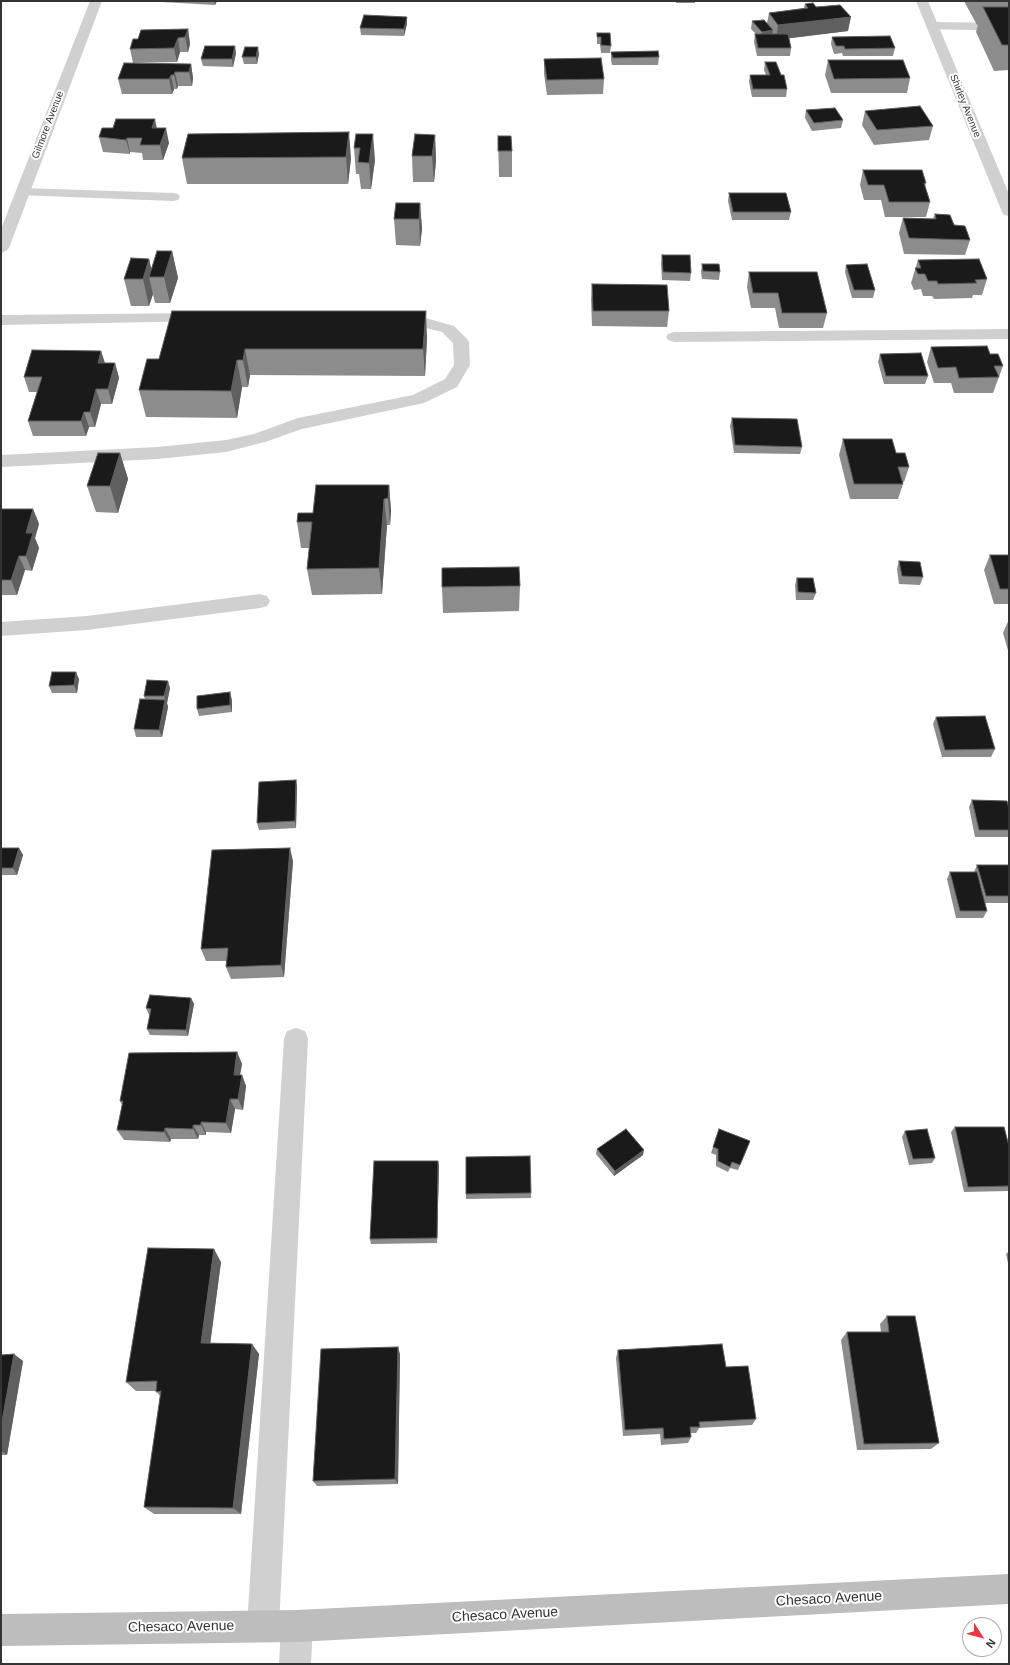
<!DOCTYPE html>
<style>
body{margin:0}
#map{position:relative;width:1010px;height:1665px;overflow:hidden;background:#fff;font-family:Arial,sans-serif}
canvas{display:block}
.frame{position:absolute;inset:0;border:2px solid #333;pointer-events:none}
.north{position:absolute;left:962px;top:1617px;width:40px;height:40px;box-sizing:border-box;background:#fff;border:1px solid #adadad;border-radius:50%;rotate:126deg;font-size:11px;font-weight:700;line-height:16px;text-align:center;color:#333}
.north::after{content:'';display:block;margin:auto;width:14px;height:18px;background:#e63946;clip-path:polygon(50% 0,100% 100%,50% 72%,0 100%)}
</style>
<div id="map">
<canvas width="1010" height="1665"></canvas>
<div class="frame"></div>
<div class="north">N</div>
</div>
<script>
const ctx = document.querySelector('canvas').getContext('2d');
ctx.lineJoin = 'round';
function poly(rows) {
  const path = new Path2D();
  for (const r of rows) {
    path.moveTo(r[0], r[1]);
    for (let i = 2; i < r.length; i += 2) path.lineTo(r[i], r[i + 1]);
  }
  return path;
}
function paint(path, color) {
  ctx.fillStyle = color;
  ctx.fill(path, 'evenodd');
}
function trace(path, color, width, dash) {
  ctx.strokeStyle = color;
  ctx.lineWidth = width;
  ctx.lineCap = dash ? 'butt' : 'round';
  ctx.setLineDash(dash || []);
  ctx.stroke(path);
}
function drawText(font, color, halo, rows, align = 'center') {
  ctx.font = font + ' Arial,sans-serif';
  ctx.lineWidth = 4;
  ctx.setLineDash([]);
  ctx.textBaseline = 'middle';
  ctx.strokeStyle = halo;
  ctx.fillStyle = color;
  for (const [text, x, y, turn = 0] of rows) {
    ctx.save();
    ctx.translate(x, y);
    ctx.rotate((+turn || 0) * Math.PI / 180);
    ctx.textAlign = isNaN(turn) ? turn : align;
    if (halo) ctx.strokeText(text, 0, 0);
    ctx.fillText(text, 0, 0);
    ctx.restore();
  }
}
paint(poly([
 [932,22,1009,23,1009,31,928,29,926,26,928,23,932,22],
 [23,188,173,193,178,194,180,197,178,200,173,201,18,195,16,192,18,189,23,188],
 [200,313,206,315,208,318,206,321,1,325,1,315,200,313],
 [398,315,415,315,454,326,467,339,469,342,470,365,457,387,424,403,302,429,265,442,226,452,158,459,1,467,1,455,158,447,226,440,254,434,298,418,413,395,445,379,454,365,453,343,442,332,414,325,392,323,390,320,392,317,398,315],
 [1009,329,1009,339,674,342,668,340,666,337,668,334,674,332,1009,329],
 [260,594,267,596,270,601,267,606,260,608,87,630,1,636,1,622,87,616,260,594],
 [296,1028,305,1031,308,1039,279,1626,274,1637,263,1642,252,1637,247,1626,284,1039,287,1031,296,1028]
]), '#d0d0d0');
paint(poly([
 [90,1,102,1,9,248,6,251,1,253,1,229,90,1],
 [916,1,928,1,1009,194,1009,216,1004,215,1002,212,916,1],
 [297,1610,308,1615,313,1626,311,1664,279,1664,281,1626,286,1615,297,1610]
]), '#d0d0d0');
paint(poly([
 [1009,1574,1009,1604,297,1642,1,1646,1,1614,297,1610,1009,1574]
]), '#bdbdbd');
paint(poly([
 [162,1,217,1,215,5,162,2],
 [676,1,695,1,695,3,676,3],
 [964,1,1009,1,1009,70,994,71,976,32,978,25,977,25],
 [805,4,816,7,848,31,789,38,791,48,790,56,757,56,754,42,755,34,756,34,751,29,752,21,767,23,769,13,804,8],
 [407,17,407,24,404,36,361,35,360,28],
 [188,29,190,44,188,52,180,52,177,62,133,63,130,49,138,39],
 [597,33,611,46,610,53,601,53,600,44,597,44],
 [832,37,895,48,893,56,843,56,842,53,834,54,831,44],
 [611,52,659,57,658,65,612,65,611,60],
 [236,53,233,67,203,66,201,59],
 [259,54,257,64,244,64,242,57],
 [544,59,604,79,603,94,547,95,544,74],
 [828,60,910,78,907,93,831,93,825,75],
 [765,62,781,75,787,89,786,97,752,97,749,82,750,75,766,75,764,70],
 [191,64,193,78,192,86,178,86,177,89,174,89,172,94,122,94,118,79],
 [806,110,843,120,841,128,812,131,805,118],
 [865,111,933,126,929,140,874,145,862,125],
 [157,128,169,143,163,160,143,160,142,153,130,152,130,154,103,152,99,137],
 [188,134,351,158,348,184,187,184,182,158],
 [356,134,375,160,371,189,361,189,359,174,356,174,354,148],
 [435,135,436,161,434,182,413,182,412,156],
 [498,136,512,151,512,177,499,177],
 [863,170,926,183,925,187,930,202,926,217,885,217,881,200,864,200,860,185],
 [729,193,791,212,789,220,732,220,728,201],
 [420,203,422,229,420,246,396,245,394,219],
 [935,214,954,225,970,240,965,255,904,254,899,233,903,218,933,219],
 [172,251,178,278,170,303,155,303,153,294,149,306,131,306,124,279,149,259,151,268],
 [662,255,691,273,690,281,662,280,661,263],
 [918,260,987,279,982,295,973,295,972,298,934,299,932,296,923,296,921,289,914,290,911,283],
 [702,264,720,272,719,280,702,279,701,272],
 [846,265,875,290,873,298,852,298,845,272],
 [749,272,827,313,823,328,779,328,775,308,751,308,747,287],
 [592,284,669,311,667,327,592,326,591,299],
 [172,311,427,338,425,376,250,375,248,387,242,387,237,418,146,417,139,390,159,359],
 [931,347,990,354,1003,366,993,393,954,393,951,383,934,383,927,362],
 [101,351,105,363,115,363,119,378,112,404,101,404,95,427,89,427,86,436,33,436,28,421,37,392,29,392,24,377],
 [880,354,928,376,925,384,884,384,878,362],
 [732,418,802,447,800,454,734,453,730,426],
 [843,439,896,453,909,467,904,482,902,482,903,484,898,499,850,499,839,455],
 [120,453,128,479,118,513,96,512,87,486],
 [389,485,391,511,390,525,387,525,382,594,312,595,307,569,309,548,301,548,297,522,313,513],
 [1,509,33,509,39,524,35,538,39,548,32,571,25,570,17,595,1,595],
 [990,555,1009,555,1009,604,994,604,984,570],
 [899,561,923,577,920,585,899,584,897,569],
 [797,578,816,593,813,600,796,600,795,585],
 [520,586,519,611,443,613,442,587],
 [1009,619,1009,654,1003,633],
 [79,679,77,693,52,693,49,686],
 [170,688,167,703,168,707,162,737,136,737,134,729,145,699,144,696],
 [232,700,232,712,199,716,197,709],
 [936,717,995,749,991,757,942,757,933,724],
 [296,780,297,787,296,828,259,830,257,823],
 [972,800,1009,809,1009,837,975,837,969,807],
 [1,848,19,848,23,855,17,875,1,875],
 [293,861,284,977,231,979,226,967,227,961,206,961,201,949],
 [977,865,1009,865,1009,903,985,903,987,911,983,918,956,918,947,879,950,872,974,872],
 [191,998,194,1004,188,1036,150,1035,147,1029,150,1015,149,1015,146,1008],
 [237,1052,242,1064,240,1075,242,1075,246,1086,243,1110,235,1109,231,1133,206,1132,206,1135,199,1135,198,1139,171,1139,170,1142,124,1140,117,1130,122,1105,120,1101],
 [955,1127,1009,1146,1009,1191,964,1192,951,1132],
 [719,1129,750,1141,738,1170,730,1168,728,1172,716,1166,716,1155,711,1153],
 [905,1131,935,1158,932,1163,909,1165,902,1137],
 [597,1149,643,1155,614,1176,596,1154],
 [438,1161,439,1166,437,1243,371,1244,370,1239],
 [531,1193,531,1198,466,1199,466,1194],
 [1009,1251,1009,1267,1006,1254],
 [221,1262,210,1343,252,1344,259,1354,241,1514,154,1514,144,1507,160,1396,156,1391,136,1391,126,1382],
 [887,1316,939,1443,931,1449,857,1450,841,1340,847,1332,881,1332,880,1324],
 [618,1350,726,1367,756,1419,752,1425,699,1428,696,1433,691,1433,691,1437,688,1443,661,1445,660,1434,623,1436,616,1358],
 [400,1354,398,1484,317,1486,313,1481],
 [1,1355,23,1361,7,1455,1,1455]
]), '#8c8c8c');
paint(poly([
 [214,1,217,1,215,5],
 [407,17,407,24,404,36,404,29],
 [851,17,848,31,776,40,778,25],
 [188,29,190,44,188,52,185,37],
 [773,30,772,38,761,40,762,32],
 [178,38,180,52,177,62,174,48],
 [235,46,236,53,233,67,232,59],
 [258,47,259,54,257,64,256,57],
 [191,64,193,78,192,86,189,72],
 [175,72,178,86,177,89,174,75],
 [171,75,174,89,172,94,169,79],
 [155,119,158,134,152,128],
 [166,128,169,143,163,160,160,145],
 [349,132,351,158,348,184,346,157],
 [373,134,375,160,371,189,369,163],
 [435,135,436,161,434,182,432,156],
 [127,138,130,152,130,154,126,140],
 [420,203,422,229,420,246,419,219],
 [172,251,178,278,170,303,164,277],
 [149,259,153,277,149,277,153,294,149,306,143,279],
 [426,311,427,338,425,376,423,349],
 [245,349,250,375,248,387,243,360],
 [101,351,106,367,98,363],
 [237,360,242,387,237,418,231,391],
 [115,363,119,378,112,404,108,389],
 [96,389,101,404,95,427,90,412],
 [84,412,89,427,86,436,81,421],
 [120,453,128,479,118,513,110,486],
 [389,485,391,511,390,525,388,498],
 [384,499,387,525,382,594,379,568],
 [33,509,39,524,35,538,39,548,32,571,26,556,26,533],
 [19,556,25,570,17,595,11,580],
 [76,672,79,679,77,693,74,685],
 [168,681,170,688,167,703,168,707,162,737,159,730,165,700,164,696],
 [230,692,232,700,232,712,230,705],
 [296,780,297,787,296,828,295,821],
 [19,848,23,855,17,875,13,868],
 [290,848,293,861,284,977,281,965],
 [191,998,194,1004,188,1036,186,1030],
 [237,1052,242,1064,238,1086,234,1075],
 [242,1075,246,1086,243,1110,238,1099],
 [230,1099,235,1109,231,1133,226,1123],
 [201,1122,206,1132,206,1135,201,1125],
 [193,1125,199,1135,198,1139,193,1129],
 [165,1128,171,1139,170,1142,164,1132],
 [644,1150,643,1155,614,1176,615,1171],
 [438,1161,439,1166,437,1243,437,1238],
 [214,1249,221,1262,209,1353,201,1343],
 [252,1344,259,1354,241,1514,233,1508],
 [398,1347,400,1354,398,1484,395,1479],
 [14,1354,23,1361,7,1455,1,1451,1,1427]
]), '#5f5f5f');
const building = poly([
 [813,3,816,7,840,5,851,17,778,25,769,13,808,8,805,4,813,3],
 [983,7,1009,7,1009,45,1002,45,983,7],
 [364,15,407,17,404,29,360,28,364,15],
 [764,20,773,30,762,32,752,21,764,20],
 [188,29,185,37,178,38,174,48,130,49,133,39,138,39,141,30,188,29],
 [597,33,610,33,611,46,601,45,601,37,597,37,597,33],
 [755,34,788,34,791,48,758,48,755,34],
 [890,36,895,48,845,49,844,46,836,46,832,37,890,36],
 [205,46,235,46,232,59,201,59,205,46],
 [245,47,258,47,256,57,242,57,245,47],
 [658,51,659,57,613,58,611,52,658,51],
 [601,58,604,79,547,80,544,59,601,58],
 [828,60,903,60,910,78,834,79,828,60],
 [765,62,776,62,781,75,784,75,787,89,753,89,750,75,770,75,765,62],
 [124,63,191,64,189,72,175,72,174,75,171,75,169,79,118,79,124,63],
 [920,106,933,126,877,130,865,111,920,106],
 [835,108,843,120,814,123,806,110,835,108],
 [116,119,155,119,152,128,166,128,160,145,140,145,142,138,127,138,126,140,99,137,102,128,113,128,116,119],
 [349,132,346,157,182,158,188,134,349,132],
 [356,134,373,134,369,163,358,162,360,148,354,148,356,134],
 [415,134,435,135,432,156,412,156,415,134],
 [498,136,511,136,512,151,498,151,498,136],
 [863,170,922,170,926,183,924,183,930,202,889,202,884,185,868,185,863,170],
 [729,193,786,193,791,212,733,212,729,193],
 [396,203,420,203,419,219,394,219,396,203],
 [935,214,950,215,954,225,965,226,970,240,909,238,903,218,936,219,935,214],
 [157,251,172,251,164,277,149,277,157,251],
 [662,255,690,255,691,273,663,272,662,255],
 [131,258,149,259,143,279,124,279,131,258],
 [979,259,987,279,975,280,977,283,938,284,937,281,928,281,925,274,918,274,915,268,921,268,918,260,979,259],
 [702,264,719,264,720,272,703,271,702,264],
 [867,264,875,290,854,290,846,265,867,264],
 [749,272,817,272,827,313,782,313,778,293,753,293,749,272],
 [592,284,667,285,669,311,593,311,592,284],
 [172,311,426,311,423,349,245,349,243,360,237,360,231,391,139,390,147,359,159,359,172,311],
 [987,346,990,354,998,354,1003,366,994,366,999,377,959,378,956,367,938,368,931,347,987,346],
 [32,350,101,351,98,363,115,363,108,389,96,389,90,412,84,412,81,421,28,421,42,377,24,377,32,350],
 [921,353,928,376,886,376,880,354,921,353],
 [732,418,797,419,802,447,735,445,732,418],
 [843,439,892,439,896,453,905,453,909,467,898,467,903,484,854,484,843,439],
 [98,453,120,453,110,486,87,486,98,453],
 [316,485,389,485,388,498,384,499,379,568,307,569,312,522,297,522,298,513,313,513,316,485],
 [1,509,33,509,26,533,33,533,26,556,19,556,11,580,1,580,1,509],
 [990,555,1009,555,1009,589,1000,589,990,555],
 [899,561,920,562,923,577,902,576,899,561],
 [519,567,520,586,442,587,442,568,519,567],
 [797,578,813,578,816,593,798,592,797,578],
 [52,672,76,672,74,685,49,686,52,672],
 [147,680,168,681,164,696,144,696,147,680],
 [230,692,230,705,197,709,197,696,230,692],
 [140,699,165,700,159,730,134,729,140,699],
 [985,716,995,749,945,750,936,717,985,716],
 [296,780,295,821,257,823,259,782,296,780],
 [972,800,1007,801,1009,809,1009,830,979,830,972,800],
 [1,848,19,848,13,868,1,868,1,848],
 [290,848,281,965,226,967,228,948,201,949,212,850,290,848],
 [977,865,1009,865,1009,896,986,896,977,865],
 [950,872,977,872,987,911,960,911,950,872],
 [150,995,191,998,186,1030,147,1029,151,1009,146,1008,150,995],
 [237,1052,234,1075,242,1075,238,1099,230,1099,226,1123,201,1122,201,1125,193,1125,193,1129,165,1128,164,1132,117,1130,123,1101,120,1101,129,1053,237,1052],
 [955,1127,1004,1127,1009,1146,1009,1186,968,1187,955,1127],
 [626,1129,644,1150,615,1171,597,1149,626,1129],
 [719,1129,750,1141,740,1165,732,1162,730,1167,718,1161,718,1149,713,1147,719,1129],
 [927,1129,935,1158,913,1159,905,1131,927,1129],
 [530,1156,531,1193,466,1194,466,1157,530,1156],
 [374,1161,438,1161,437,1238,370,1239,374,1161],
 [148,1248,214,1249,201,1343,252,1344,233,1508,144,1507,161,1391,156,1392,157,1381,126,1382,148,1248],
 [887,1316,915,1316,939,1443,864,1444,847,1332,889,1332,887,1316],
 [722,1344,726,1367,748,1366,756,1419,699,1422,700,1427,690,1427,691,1437,664,1439,663,1428,625,1430,618,1350,722,1344],
 [398,1347,395,1479,313,1481,321,1349,398,1347],
 [14,1354,1,1427,1,1355,14,1354]
]);
paint(building, '#1a1a1a');
trace(building, '#5f5f5f', 1);
drawText('10px', '#333', '#fff', [
 ["Shirley Avenue",965,106,68],
 ["Gilmore Avenue",48,125,-69]
]);
drawText('14px', '#333', '#fff', [
 ["Chesaco Avenue",829,1599,-3],
 ["Chesaco Avenue",505,1615,-3],
 ["Chesaco Avenue",181,1627,-1]
]);
</script>
